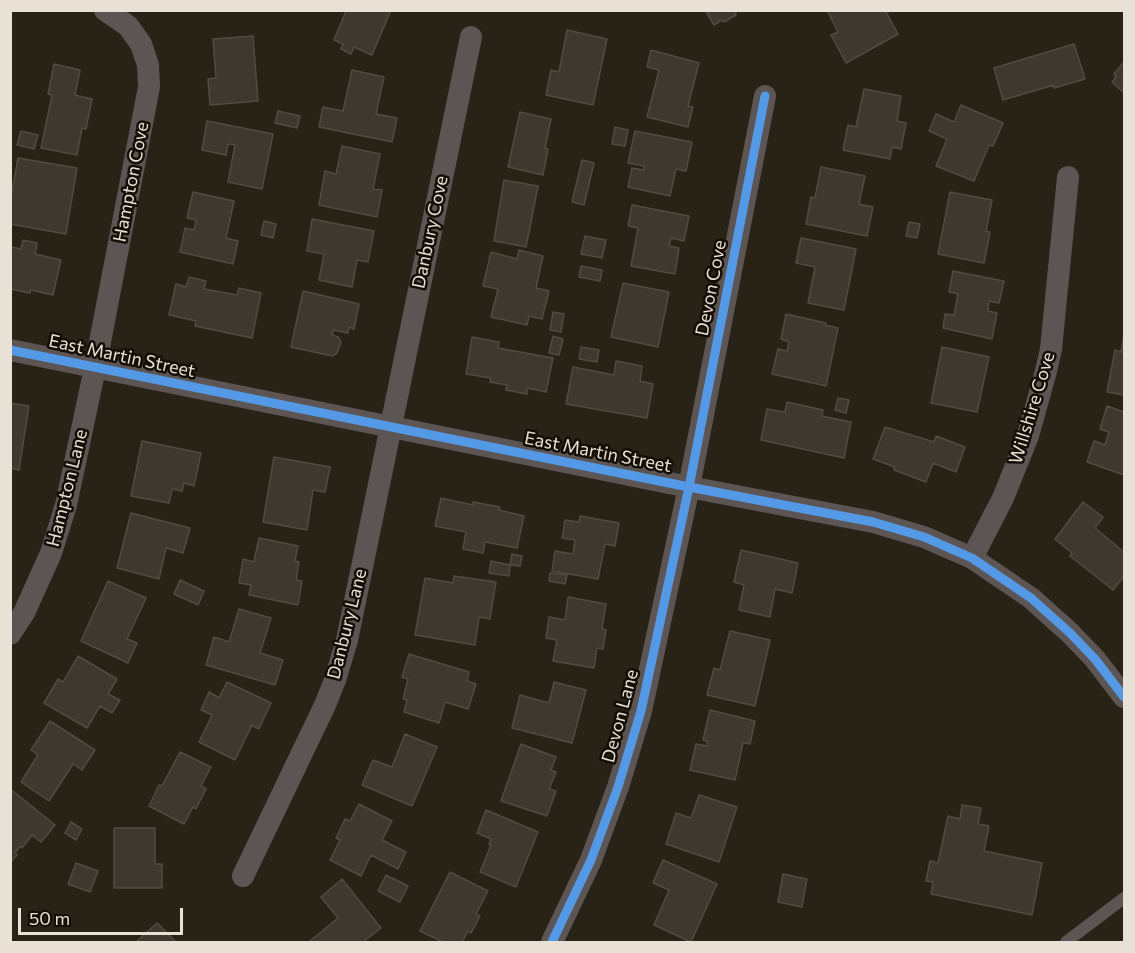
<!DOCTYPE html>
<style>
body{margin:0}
#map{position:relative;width:1135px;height:953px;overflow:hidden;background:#292217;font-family:Commissioner,sans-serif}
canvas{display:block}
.frame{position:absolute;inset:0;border:12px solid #e9e1d5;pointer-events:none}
.scale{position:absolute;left:18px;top:908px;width:165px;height:27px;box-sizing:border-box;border:3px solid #e9e1d5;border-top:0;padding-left:8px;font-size:18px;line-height:21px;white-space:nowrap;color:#e9e1d5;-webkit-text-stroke:4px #130e06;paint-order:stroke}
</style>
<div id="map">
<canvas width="1135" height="953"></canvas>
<div class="frame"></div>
<div class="scale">50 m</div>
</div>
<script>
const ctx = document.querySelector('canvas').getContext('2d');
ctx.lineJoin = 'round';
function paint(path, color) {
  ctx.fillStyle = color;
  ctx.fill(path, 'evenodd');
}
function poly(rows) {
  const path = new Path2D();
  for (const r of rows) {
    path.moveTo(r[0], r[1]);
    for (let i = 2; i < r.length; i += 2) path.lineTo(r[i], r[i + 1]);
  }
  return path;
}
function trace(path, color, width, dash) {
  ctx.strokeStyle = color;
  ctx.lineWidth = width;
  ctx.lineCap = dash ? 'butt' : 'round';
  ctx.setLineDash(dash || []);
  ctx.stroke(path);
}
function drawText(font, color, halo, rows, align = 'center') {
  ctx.font = font + ' Commissioner,sans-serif';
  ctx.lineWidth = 5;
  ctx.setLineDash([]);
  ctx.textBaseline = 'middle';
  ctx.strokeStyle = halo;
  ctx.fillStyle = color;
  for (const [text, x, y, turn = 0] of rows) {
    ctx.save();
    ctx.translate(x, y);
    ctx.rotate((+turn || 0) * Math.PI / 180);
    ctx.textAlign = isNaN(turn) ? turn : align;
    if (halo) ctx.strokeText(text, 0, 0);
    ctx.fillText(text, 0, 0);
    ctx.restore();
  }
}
const building = poly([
 [344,10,391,10,372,55,354,47,351,54,341,49,343,44,334,40,346,11,344,10],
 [705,10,739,10,735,13,736,15,724,22,722,20,714,25,705,10],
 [827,10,885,10,898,34,846,63,831,35,838,32,827,10],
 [567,30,607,39,593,105,546,95,551,70,559,72,567,30],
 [253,36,258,101,210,105,208,79,216,78,213,39,253,36],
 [1074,44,1085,79,1054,88,1054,85,1003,100,994,68,1074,44],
 [651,50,699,63,688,106,693,107,688,127,647,117,659,70,647,67,651,50],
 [1124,62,1124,93,1112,82,1116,77,1114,74,1124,62],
 [54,64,80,70,75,95,92,99,86,129,82,128,77,155,41,148,52,95,48,94,54,64],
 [352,70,384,77,376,114,397,118,392,142,319,127,323,107,343,111,352,70],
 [864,89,901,96,897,121,906,123,901,149,892,147,890,159,843,150,848,125,856,127,864,89],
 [961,105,1003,123,993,146,989,145,974,181,936,166,947,139,929,131,936,114,954,122,961,105],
 [278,111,300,116,297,128,275,123,278,111],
 [520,112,551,119,545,148,548,149,543,175,508,167,520,112],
 [207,121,273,134,262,189,228,182,235,145,228,144,226,155,202,150,207,121],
 [615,127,628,130,625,146,612,144,615,127],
 [21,131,38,135,34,149,17,145,21,131],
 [635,131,692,142,686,171,676,169,670,196,628,187,632,168,644,170,644,166,628,163,635,131],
 [342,146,380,154,373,189,382,190,377,217,319,205,325,171,336,174,342,146],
 [18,158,77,168,66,234,10,224,10,203,18,158],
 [582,160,594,163,584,205,572,202,582,160],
 [821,167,865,176,859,204,873,207,867,236,806,224,811,197,815,198,821,167],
 [504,180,538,186,526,247,494,241,504,180],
 [193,192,234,201,226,238,238,241,233,264,180,252,185,228,194,230,196,220,187,218,193,192],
 [950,192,992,200,986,231,990,232,984,263,938,254,950,192],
 [632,205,689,216,684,241,671,238,669,246,679,248,675,274,631,266,638,228,628,226,632,205],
 [312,219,374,231,368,262,357,260,352,287,319,280,324,254,307,251,312,219],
 [264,221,276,224,273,238,261,235,264,221],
 [909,222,920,224,917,238,906,236,909,222],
 [585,236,606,240,602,258,581,254,585,236],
 [801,238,856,249,844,310,808,303,815,267,796,263,801,238],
 [23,240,37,243,35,254,61,260,53,295,31,290,30,293,10,289,10,247,21,249,23,240],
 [519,250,543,256,536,288,549,291,542,319,529,316,527,325,491,317,498,289,483,286,491,252,517,259,519,250],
 [581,266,602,270,600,281,579,277,581,266],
 [953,271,1004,281,999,303,989,301,988,311,997,313,992,339,943,328,945,314,954,315,958,294,949,292,953,271],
 [189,277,206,281,204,289,237,295,239,288,261,293,252,338,195,326,196,321,169,315,176,284,186,287,189,277],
 [623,283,669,292,658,347,611,337,623,283],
 [303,291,359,304,354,329,349,327,348,333,333,330,332,335,338,337,341,342,337,353,332,356,291,347,303,291],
 [553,312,564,314,561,332,550,330,553,312],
 [786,314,826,323,825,325,838,328,826,386,772,374,778,349,787,351,789,342,781,339,786,314],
 [1124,334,1124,395,1107,392,1115,350,1121,352,1124,334],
 [553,336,563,339,559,355,549,353,553,336],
 [472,337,499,342,498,348,553,358,546,392,527,388,527,394,506,390,507,385,490,382,491,378,466,374,472,337],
 [581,347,599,350,597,362,579,359,581,347],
 [942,347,989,357,977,412,931,403,942,347],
 [616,361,642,366,640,381,653,384,647,418,566,404,573,367,614,375,616,361],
 [838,398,849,400,846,413,835,410,838,398],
 [787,402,823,410,822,416,851,422,844,458,761,440,767,409,785,412,787,402],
 [10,403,29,406,19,470,10,468,10,403],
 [1107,406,1124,412,1124,475,1087,462,1094,441,1105,445,1109,432,1100,429,1107,406],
 [885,427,934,442,936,436,965,447,956,472,933,463,926,482,894,470,895,467,873,459,885,427],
 [142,441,201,453,194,486,184,483,182,491,172,489,169,503,131,496,142,441],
 [274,457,330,467,325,492,313,490,307,530,263,522,274,457],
 [441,498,473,505,473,502,500,507,499,510,524,516,517,548,485,542,483,553,463,549,466,532,435,526,441,498],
 [1083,502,1103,517,1095,528,1124,552,1124,576,1113,590,1070,556,1072,553,1055,539,1083,502],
 [131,513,190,528,183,553,166,548,159,579,117,568,131,513],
 [580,516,619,523,615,546,605,544,598,579,552,571,555,551,573,554,575,540,562,538,565,520,579,522,580,516],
 [259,538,298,546,295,561,299,562,296,580,302,581,298,605,249,595,251,585,239,583,243,559,254,562,259,538],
 [741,550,798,563,792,593,775,589,770,617,739,610,744,585,734,582,741,550],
 [512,554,522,556,520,566,510,565,512,554],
 [491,561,510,565,509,576,489,573,491,561],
 [550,573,567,575,565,584,549,581,550,573],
 [454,576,496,582,490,619,479,617,475,645,415,635,425,578,453,583,454,576],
 [180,580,204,591,198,605,174,594,180,580],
 [108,581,146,598,127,639,137,643,128,663,81,641,108,581],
 [568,597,606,604,602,629,606,630,603,649,597,648,594,668,553,661,557,640,546,638,549,617,565,620,568,597],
 [239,609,271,618,260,653,283,660,275,685,206,665,214,637,229,642,239,609],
 [730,631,770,640,755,706,707,695,714,668,720,670,730,631],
 [409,654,469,672,467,681,476,684,468,709,445,702,439,723,404,712,407,700,403,699,408,679,402,677,409,654],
 [78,656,117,679,108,694,120,700,112,713,100,706,87,728,44,703,58,679,63,682,78,656],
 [227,682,271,703,259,729,252,725,235,760,199,742,212,715,201,710,209,692,219,698,227,682],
 [554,682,586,690,572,743,512,728,520,695,549,703,554,682],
 [710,710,755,721,750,744,743,743,735,780,690,770,696,744,707,746,707,741,703,740,710,710],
 [50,721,95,750,82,770,73,764,49,801,21,782,38,755,31,750,50,721],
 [405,734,437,747,412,806,362,785,373,760,392,767,405,734],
 [521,744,556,757,551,770,556,772,549,789,556,791,547,816,501,801,521,744],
 [180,752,211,767,201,786,206,789,196,809,193,807,184,824,149,806,159,785,162,786,180,752],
 [13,791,55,825,41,842,32,835,22,848,20,846,15,853,17,855,10,863,10,794,13,791],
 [699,795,737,807,719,862,666,844,676,813,691,818,699,795],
 [359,804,392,821,382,840,406,852,398,869,371,855,361,876,330,860,340,840,336,838,345,819,350,821,359,804],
 [962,805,981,808,978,824,989,826,984,851,1042,863,1032,915,931,894,933,882,926,881,930,861,938,863,948,816,960,819,962,805],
 [486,810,538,832,516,887,480,872,491,845,489,844,491,839,477,833,486,810],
 [71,822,82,829,76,840,65,833,71,822],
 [114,828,155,828,155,864,162,864,162,888,114,888,114,828],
 [663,860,717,884,691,942,654,925,669,890,653,883,663,860],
 [76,863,98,871,90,892,68,884,76,863],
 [450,872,488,891,476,914,480,916,471,933,468,931,462,942,443,942,420,931,450,872],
 [783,874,807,879,802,907,778,902,783,874],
 [386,875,408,886,400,902,378,891,386,875],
 [342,879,381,928,363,942,312,942,310,941,338,918,321,897,342,879],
 [157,923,176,942,136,942,157,923]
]);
paint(building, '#3e382f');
trace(building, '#514b41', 1.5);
trace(poly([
 [1066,942,1124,898]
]), '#5c5554', 12);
trace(poly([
 [10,350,689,487,873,522,924,537,972,558,1031,598,1070,633,1095,659,1124,697],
 [972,558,1003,498,1028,436,1046,371,1051,349,1068,177],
 [10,634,24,613,51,553,66,505,95,368,149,87,148,65,141,44,128,26,105,10],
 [243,876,325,705,335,680,347,640,471,37],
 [552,942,591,860,618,787,641,711,689,487,765,96]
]), '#5c5554', 22);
trace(poly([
 [10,350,689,487,873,522,924,537,972,558,1031,598,1070,633,1095,659,1124,697],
 [552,942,591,860,618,787,641,711,689,487,765,96]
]), '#5399e6', 9);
drawText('18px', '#e9e1d5', '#130e06', [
 ["Hampton Cove",131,182,-79],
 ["Danbury Cove",430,232,-78],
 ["Devon Cove",711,288,-79],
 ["East Martin Street",122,356,12],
 ["Willshire Cove",1032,408,-73],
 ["East Martin Street",598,452,11],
 ["Hampton Lane",67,488,-76],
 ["Danbury Lane",347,624,-76],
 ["Devon Lane",620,716,-75]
]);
</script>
